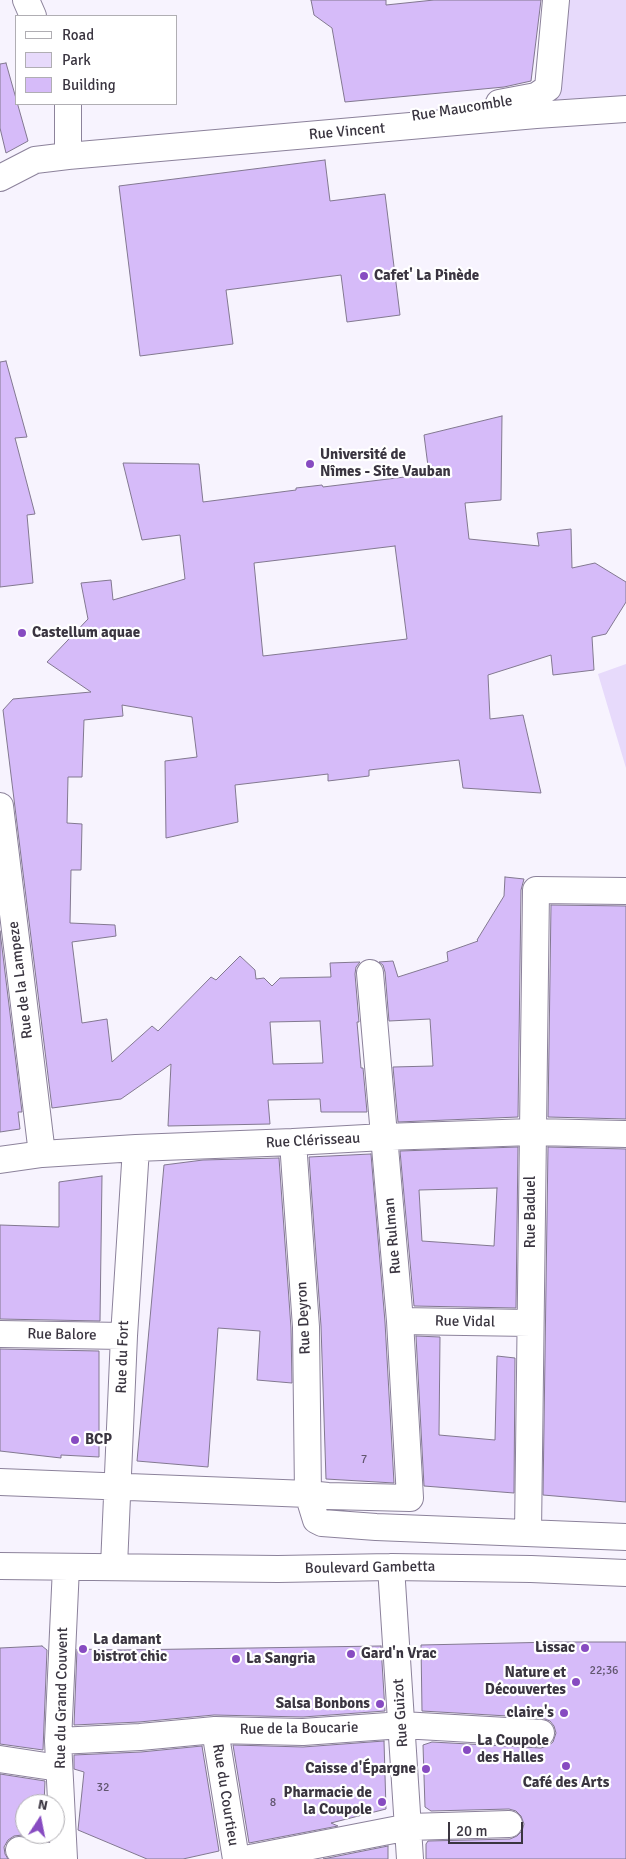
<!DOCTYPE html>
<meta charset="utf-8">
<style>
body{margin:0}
#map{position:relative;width:626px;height:1859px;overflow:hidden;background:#f7f3fe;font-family:Signika,sans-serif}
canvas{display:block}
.legend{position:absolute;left:15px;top:15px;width:162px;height:90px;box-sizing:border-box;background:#fff;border:1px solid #b0aeb3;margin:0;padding:6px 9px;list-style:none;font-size:15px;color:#3a3540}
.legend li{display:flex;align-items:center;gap:10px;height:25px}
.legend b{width:25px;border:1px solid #b0aeb3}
.north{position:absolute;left:15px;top:1794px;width:50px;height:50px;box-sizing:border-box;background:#fff;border:1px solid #b0aeb3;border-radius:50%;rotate:11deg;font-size:14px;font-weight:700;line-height:20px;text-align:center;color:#3a3540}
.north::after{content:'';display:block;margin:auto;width:18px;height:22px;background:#874bc1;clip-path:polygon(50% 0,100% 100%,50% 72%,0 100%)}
.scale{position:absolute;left:448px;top:1822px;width:75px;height:22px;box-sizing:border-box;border:2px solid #3a3540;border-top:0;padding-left:6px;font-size:15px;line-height:18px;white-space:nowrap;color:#3a3540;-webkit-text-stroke:4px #fff;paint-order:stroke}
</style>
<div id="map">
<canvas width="626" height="1859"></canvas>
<ul class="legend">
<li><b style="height:6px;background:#fff"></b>Road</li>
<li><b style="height:14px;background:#e7dafb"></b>Park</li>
<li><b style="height:14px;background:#d6bbf9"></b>Building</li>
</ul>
<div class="north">N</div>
<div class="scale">20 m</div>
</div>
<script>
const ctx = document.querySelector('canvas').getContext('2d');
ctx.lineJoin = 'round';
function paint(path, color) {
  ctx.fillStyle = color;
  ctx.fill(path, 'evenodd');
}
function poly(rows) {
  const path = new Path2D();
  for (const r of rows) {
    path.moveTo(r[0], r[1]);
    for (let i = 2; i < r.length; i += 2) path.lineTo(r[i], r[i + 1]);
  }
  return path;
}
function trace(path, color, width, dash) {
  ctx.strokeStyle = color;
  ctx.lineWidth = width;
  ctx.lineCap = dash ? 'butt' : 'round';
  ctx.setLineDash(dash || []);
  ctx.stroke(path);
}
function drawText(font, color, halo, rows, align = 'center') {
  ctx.font = font + ' Signika,sans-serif';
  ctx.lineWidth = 4.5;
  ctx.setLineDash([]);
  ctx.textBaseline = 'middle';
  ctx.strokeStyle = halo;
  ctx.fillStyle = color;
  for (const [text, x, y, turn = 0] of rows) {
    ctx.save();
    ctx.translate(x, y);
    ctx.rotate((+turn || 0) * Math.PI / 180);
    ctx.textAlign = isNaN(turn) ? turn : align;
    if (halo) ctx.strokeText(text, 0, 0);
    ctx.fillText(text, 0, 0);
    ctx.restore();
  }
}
paint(poly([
 [568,0,626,0,626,103,555,103],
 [626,664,626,768,598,674]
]), '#e7dafb');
const building = poly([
 [311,0,386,0,386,5,434,0,541,0,531,81,504,87,345,102,332,28,314,15,311,0],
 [6,63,28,141,6,153,0,128,0,64,6,63],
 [325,160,330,201,385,194,400,315,347,322,341,275,226,290,233,344,140,356,119,186,325,160],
 [6,361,27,437,15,438,35,514,27,515,33,583,0,587,0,362,6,361],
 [502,416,501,500,465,503,469,539,539,546,537,533,571,529,572,568,595,563,626,582,626,602,606,634,592,637,594,670,553,675,551,655,488,675,490,719,523,715,541,793,463,788,459,760,369,770,369,776,328,781,328,774,235,785,238,822,166,838,165,761,197,757,192,717,122,705,123,716,84,720,82,777,68,777,67,823,82,824,81,870,71,870,70,923,115,925,116,936,72,942,82,1023,107,1019,112,1062,152,1026,158,1031,211,977,216,980,240,956,255,970,256,979,264,978,272,986,280,978,331,977,330,963,360,962,356,967,355,974,359,1022,357,1022,361,1068,363,1068,367,1112,321,1112,320,1099,268,1100,270,1124,168,1126,171,1064,121,1099,52,1108,3,710,13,699,91,692,47,662,88,619,81,583,111,580,113,600,185,579,180,535,142,540,123,463,199,464,203,502,296,490,296,488,322,485,323,487,429,474,424,435,502,416],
 [395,546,407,639,263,656,254,563,395,546],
 [320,1021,323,1063,273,1064,270,1022,320,1021],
 [505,877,524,879,521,890,518,1117,398,1122,393,1067,433,1066,430,1019,389,1021,385,972,383,965,379,962,393,961,398,977,448,961,447,952,478,941,477,940,504,896,505,877],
 [551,905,626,906,626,1119,548,1117,551,905],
 [0,931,22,1112,18,1112,20,1129,0,1132,0,931],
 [518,1147,516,1308,414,1306,400,1151,518,1147],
 [497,1188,494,1246,422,1241,419,1190,497,1188],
 [548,1147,626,1149,626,1502,543,1495,548,1147],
 [371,1154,385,1322,394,1483,326,1479,321,1326,309,1157,371,1154],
 [279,1158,291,1328,292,1383,257,1380,260,1331,218,1328,208,1467,137,1461,164,1165,203,1160,279,1158],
 [102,1176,100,1321,0,1319,0,1225,59,1227,59,1182,102,1176],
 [416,1336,440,1337,439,1435,495,1440,497,1356,515,1358,514,1493,424,1486,416,1336],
 [0,1349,99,1351,99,1457,61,1455,61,1458,0,1451,0,1349],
 [557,1642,626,1642,626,1859,426,1859,426,1844,428,1841,510,1839,517,1836,522,1831,524,1824,521,1816,516,1811,509,1809,431,1811,425,1807,423,1745,432,1742,541,1748,548,1746,553,1742,556,1733,554,1726,550,1721,542,1718,422,1711,421,1645,557,1642],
 [42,1646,47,1650,43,1750,0,1744,0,1648,42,1646],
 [381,1646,385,1711,303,1717,214,1715,139,1722,74,1725,77,1649,122,1650,381,1646],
 [384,1741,386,1809,331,1823,338,1826,249,1843,233,1745,303,1747,384,1741],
 [202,1746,219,1851,183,1859,147,1859,78,1830,84,1772,74,1769,74,1755,141,1752,202,1746],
 [0,1774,45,1781,44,1804,25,1804,25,1834,42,1834,42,1839,22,1835,14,1836,8,1840,4,1847,5,1854,8,1859,0,1859,0,1774],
 [388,1846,388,1859,323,1859,388,1846]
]);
paint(building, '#d6bbf9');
trace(building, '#827890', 1);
const minor = poly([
 [26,0,33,16],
 [499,103,536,96,548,88,556,0],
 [68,156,68,104],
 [0,178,35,160,68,156,536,115,626,109],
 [0,806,42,1154],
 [293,1142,306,1327,308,1494,316,1520,322,1523,376,1527,626,1537],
 [0,1160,42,1154,136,1148,293,1142,384,1137,532,1132,626,1134],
 [400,1321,530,1323],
 [0,1334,124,1336],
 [0,1482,308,1494,328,1496,410,1498,400,1321,370,973],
 [528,1533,536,890,626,891],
 [0,1566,278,1569,391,1567,531,1569,626,1573],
 [114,1566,124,1336,136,1148],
 [391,1567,410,1859],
 [215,1730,236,1859],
 [58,1741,140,1737,215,1730,303,1732,402,1725,541,1733],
 [0,1759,59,1768],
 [19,1850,63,1859],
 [64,1859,58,1741,66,1567],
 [245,1859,409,1827,509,1824]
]);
trace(minor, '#8c829b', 28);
trace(minor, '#fff', 26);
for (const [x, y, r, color] of [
 [364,276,5,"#874bc1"],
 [310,464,5,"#874bc1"],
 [22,633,5,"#874bc1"],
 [75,1440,5,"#874bc1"],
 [585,1648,5,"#874bc1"],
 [83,1649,5,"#874bc1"],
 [351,1654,5,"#874bc1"],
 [236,1659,5,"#874bc1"],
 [576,1682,5,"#874bc1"],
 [380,1704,5,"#874bc1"],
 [564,1713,5,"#874bc1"],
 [467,1750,5,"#874bc1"],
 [566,1766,5,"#874bc1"],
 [426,1769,5,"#874bc1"],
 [382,1802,5,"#874bc1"]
]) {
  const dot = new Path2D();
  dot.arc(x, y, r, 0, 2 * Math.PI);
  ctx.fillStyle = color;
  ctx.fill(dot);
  trace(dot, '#fff', 2);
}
drawText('12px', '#61566e', null, [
 ["7",364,1460],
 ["22;36",604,1671],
 ["32",103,1788],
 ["8",273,1803]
]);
drawText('15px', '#3a3540', '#fff', [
 ["Rue Maucomble",462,109,-9],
 ["Rue Vincent",347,132,-5],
 ["Rue de la Lampeze",21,980,-97],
 ["Rue Clérisseau",313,1141,-3],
 ["Rue Baduel",531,1212,-90],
 ["Rue Rulman",393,1236,-95],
 ["Rue Deyron",304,1318,-93],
 ["Rue Vidal",465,1322,1],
 ["Rue Balore",62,1335,1],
 ["Rue du Fort",123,1357,-88],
 ["Boulevard Gambetta",370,1568,-1],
 ["Rue du Grand Couvent",62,1698,-89],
 ["Rue Guizot",401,1713,-94],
 ["Rue de la Boucarie",299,1729,-1],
 ["Rue du Courtieu",225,1795,81]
]);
drawText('bold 15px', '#3a3540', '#fff', [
 ["Cafet' La Pinède",374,276],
 ["Université de",320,455],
 ["Nîmes - Site Vauban",320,472],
 ["Castellum aquae",32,633],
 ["BCP",85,1440],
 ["La damant",93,1640],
 ["bistrot chic",93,1657],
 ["Lissac",575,1648,"right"],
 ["Gard'n Vrac",361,1654],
 ["La Sangria",246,1659],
 ["Nature et",566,1673,"right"],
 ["Découvertes",566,1690,"right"],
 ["Salsa Bonbons",370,1704,"right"],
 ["claire's",554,1713,"right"],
 ["La Coupole",477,1741],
 ["des Halles",477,1758],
 ["Caisse d'Épargne",416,1769,"right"],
 ["Café des Arts",566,1783,"center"],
 ["Pharmacie de",372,1793,"right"],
 ["la Coupole",372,1810,"right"]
], 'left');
</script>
